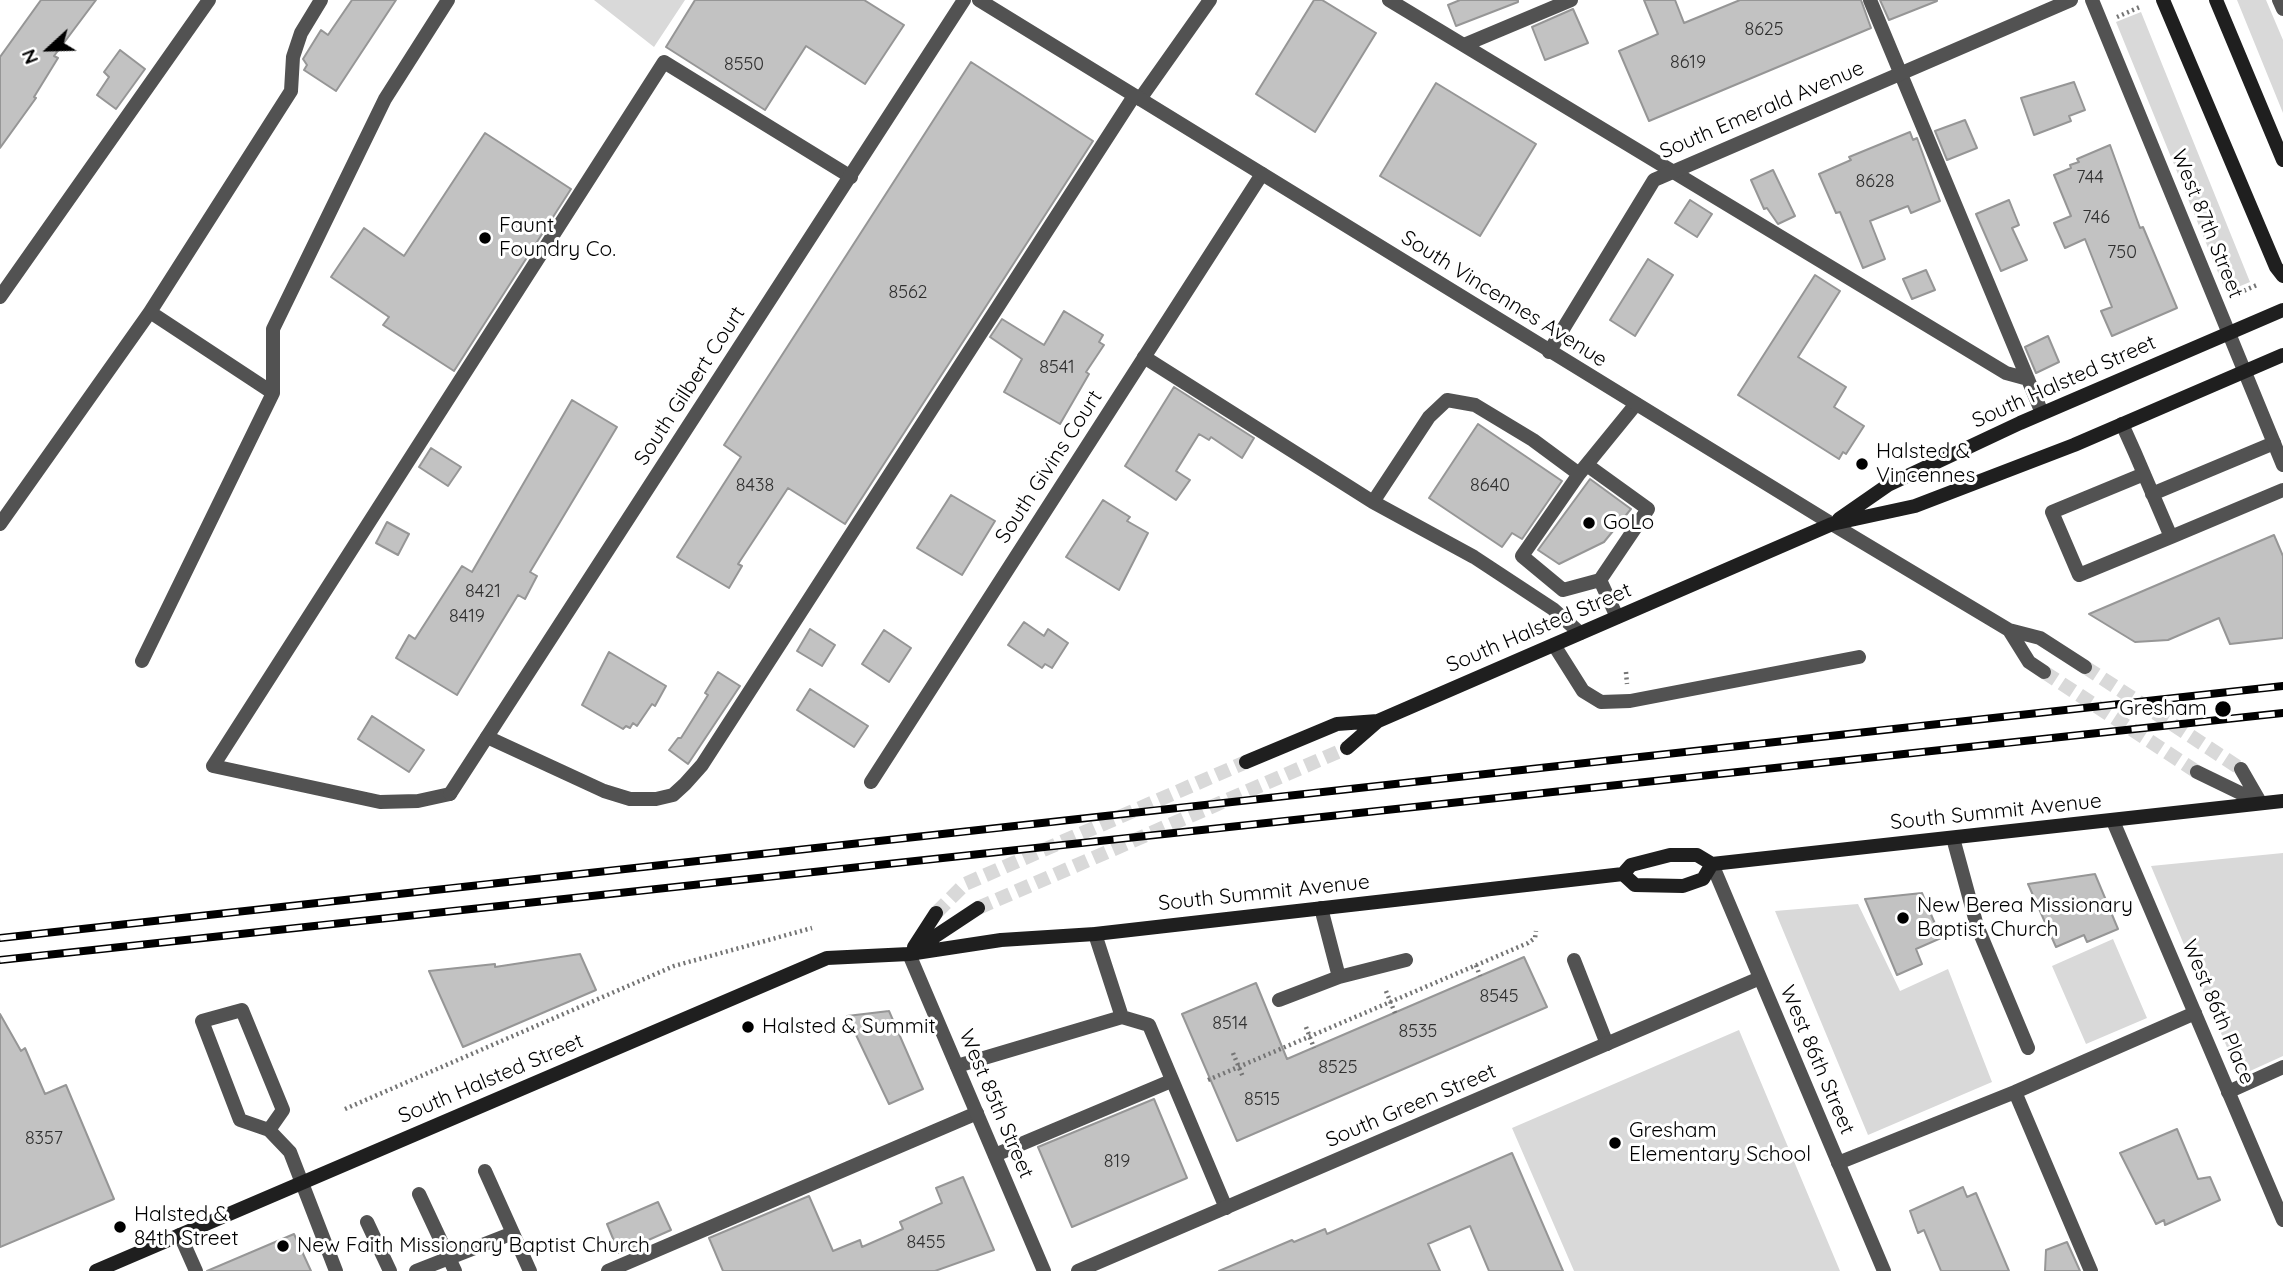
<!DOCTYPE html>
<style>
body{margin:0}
#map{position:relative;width:2283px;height:1271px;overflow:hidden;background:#fff;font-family:Quicksand,sans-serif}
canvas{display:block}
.north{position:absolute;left:14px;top:14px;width:70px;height:70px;-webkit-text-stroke:5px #fff;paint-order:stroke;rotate:248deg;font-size:19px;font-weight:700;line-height:28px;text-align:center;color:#000}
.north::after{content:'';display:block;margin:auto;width:24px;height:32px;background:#000;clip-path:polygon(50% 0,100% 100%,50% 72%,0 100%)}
</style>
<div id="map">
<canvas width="2283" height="1271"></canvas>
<div class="north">N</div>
</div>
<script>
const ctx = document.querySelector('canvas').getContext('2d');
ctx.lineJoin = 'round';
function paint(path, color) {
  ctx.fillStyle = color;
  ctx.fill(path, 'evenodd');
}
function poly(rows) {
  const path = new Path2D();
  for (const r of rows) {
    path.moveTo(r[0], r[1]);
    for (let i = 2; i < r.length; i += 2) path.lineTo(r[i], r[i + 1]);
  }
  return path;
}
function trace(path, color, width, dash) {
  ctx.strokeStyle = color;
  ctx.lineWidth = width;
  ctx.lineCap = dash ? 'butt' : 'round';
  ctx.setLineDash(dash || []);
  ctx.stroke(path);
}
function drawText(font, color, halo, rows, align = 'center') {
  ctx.font = font + ' Quicksand,sans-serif';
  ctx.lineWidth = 6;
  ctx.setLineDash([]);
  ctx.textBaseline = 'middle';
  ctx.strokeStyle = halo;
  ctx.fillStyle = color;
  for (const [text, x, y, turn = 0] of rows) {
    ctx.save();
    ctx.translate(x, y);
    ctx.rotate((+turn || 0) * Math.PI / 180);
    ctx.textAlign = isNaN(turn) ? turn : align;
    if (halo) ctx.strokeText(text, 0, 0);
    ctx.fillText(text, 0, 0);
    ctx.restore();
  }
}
paint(poly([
 [594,0,685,0,654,47],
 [2237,0,2266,0,2283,40,2283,113],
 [2141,12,2250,282,2226,292,2116,22],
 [2283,853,2283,1056,2239,1076,2151,866],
 [1858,904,1900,991,1948,969,1992,1082,1868,1135,1775,911],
 [2113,939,2147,1018,2086,1044,2052,966],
 [1739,1030,1840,1271,1574,1271,1512,1128]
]), '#d9d9d9');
const building = poly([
 [41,0,96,0,54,56,58,58,34,97,36,98,0,148,0,57,41,0],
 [352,0,396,0,336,91,304,70,307,65,303,59,321,30,328,35,352,0],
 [695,0,864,0,904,25,865,84,806,46,765,110,666,47,695,0],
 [1314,0,1322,0,1376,33,1315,132,1256,94,1314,0],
 [1460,0,1518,0,1518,2,1456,26,1448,5,1460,0],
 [1644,0,1675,0,1684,23,1740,0,1861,0,1871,28,1649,121,1619,51,1658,34,1644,0],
 [1880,0,1937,0,1937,1,1889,20,1880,0],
 [1573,9,1588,43,1545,60,1532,27,1573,9],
 [120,50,145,69,116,109,97,95,109,77,104,72,120,50],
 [971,62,1093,141,845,524,788,488,738,564,742,566,729,588,677,557,741,457,724,445,971,62],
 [2074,82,2085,110,2069,116,2071,121,2034,135,2021,98,2074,82],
 [1436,83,1536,144,1480,236,1380,176,1436,83],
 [1965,120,1977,148,1947,160,1935,131,1965,120],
 [1910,132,1913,140,1917,138,1940,201,1911,213,1908,206,1870,221,1885,259,1863,268,1840,212,1836,213,1819,174,1851,160,1849,157,1910,132],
 [485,133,571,189,454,371,383,325,389,317,331,277,364,228,404,256,485,133],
 [2110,145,2140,228,2143,227,2177,308,2112,336,2101,311,2112,307,2085,239,2065,248,2054,223,2071,216,2054,175,2071,168,2070,165,2079,162,2077,159,2110,145],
 [1773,170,1795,216,1778,224,1767,208,1764,209,1751,180,1773,170],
 [1690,200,1712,214,1697,237,1675,223,1690,200],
 [2009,200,2019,225,2012,228,2027,260,2001,271,1976,214,2009,200],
 [1648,259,1673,275,1635,336,1610,320,1648,259],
 [1926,270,1935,290,1912,299,1903,279,1926,270],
 [1815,275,1840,291,1798,357,1846,387,1834,407,1864,426,1846,454,1843,452,1839,459,1738,395,1815,275],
 [1064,311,1103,335,1099,342,1104,345,1086,372,1089,374,1060,424,1004,392,1022,359,990,337,1002,319,1044,345,1064,311],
 [2048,336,2059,362,2036,373,2025,347,2048,336],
 [1174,387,1254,438,1242,458,1211,437,1209,440,1199,434,1176,471,1190,480,1176,500,1125,466,1174,387],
 [572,400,617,427,530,572,537,576,525,599,518,595,457,695,396,658,409,635,415,639,462,566,472,572,572,400],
 [1478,424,1562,481,1522,539,1512,533,1502,547,1429,498,1478,424],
 [431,448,461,467,448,486,419,467,431,448],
 [1590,479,1631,509,1604,542,1559,564,1538,550,1590,479],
 [951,495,995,521,962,575,917,548,951,495],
 [1103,500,1130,517,1127,521,1148,533,1119,590,1066,557,1103,500],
 [387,522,409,534,398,555,376,543,387,522],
 [2274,535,2283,556,2283,638,2230,644,2219,618,2168,640,2135,642,2089,614,2274,535],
 [1024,622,1044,636,1048,629,1068,643,1052,668,1045,664,1042,668,1008,645,1024,622],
 [810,629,835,645,822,666,797,651,810,629],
 [884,630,911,648,889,682,862,664,884,630],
 [609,652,666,686,655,706,652,704,637,726,633,723,630,728,626,726,623,729,582,705,609,652],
 [718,672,740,686,688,764,669,750,678,738,681,738,708,695,705,693,718,672],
 [810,689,868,726,854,747,797,710,810,689],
 [372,716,424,750,409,772,358,739,372,716],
 [2095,874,2118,929,2087,942,2084,935,2056,947,2028,884,2095,874],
 [1922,893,1941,938,1916,949,1922,964,1897,975,1865,899,1922,893],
 [580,954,596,990,463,1047,429,971,495,964,495,967,580,954],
 [1524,957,1547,1007,1237,1141,1182,1014,1256,983,1287,1059,1524,957],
 [889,1011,923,1089,889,1104,847,1016,889,1011],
 [0,1014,21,1051,25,1048,45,1094,66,1085,114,1199,0,1247,0,1014],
 [1154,1099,1187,1178,1072,1227,1038,1147,1154,1099],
 [2177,1129,2198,1179,2210,1177,2220,1200,2165,1225,2164,1220,2156,1224,2120,1153,2177,1129],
 [1512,1153,1563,1271,1489,1271,1470,1226,1428,1244,1440,1271,1219,1271,1292,1240,1294,1242,1325,1229,1327,1234,1512,1153],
 [963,1177,994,1250,935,1271,723,1271,709,1238,809,1196,833,1251,860,1240,862,1247,903,1229,900,1222,942,1203,936,1188,963,1177],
 [1963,1187,1967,1197,1976,1193,2009,1271,1941,1271,1924,1230,1918,1233,1910,1211,1963,1187],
 [658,1202,671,1230,619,1253,607,1224,658,1202],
 [294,1234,311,1271,207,1271,294,1234],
 [2067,1242,2080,1271,2045,1271,2046,1250,2067,1242]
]);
paint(building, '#c2c2c2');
trace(building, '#969696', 2);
trace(poly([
 [2085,667,2241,769],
 [2044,672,2197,772]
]), '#d9d9d9', 14, [14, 7]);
trace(poly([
 [978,908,1347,748],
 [936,913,965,884,1246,762]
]), '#d9d9d9', 14, [14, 7]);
trace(poly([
 [2117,17,2142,6],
 [2234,295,2257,285],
 [1626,672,1627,684],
 [1476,965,1480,976],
 [1386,991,1395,1013],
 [1306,1027,1314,1048],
 [1233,1053,1243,1077],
 [1208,1080,1528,943,1535,938,1536,931],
 [345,1109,674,966,812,928]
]), '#747474', 4.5, [2, 3.5]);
trace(poly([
 [321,0,301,33,293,57,291,91,150,312,273,393,273,329,385,99,448,0],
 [1389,0,2006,373,2028,379],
 [1870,0,2042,413],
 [1464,45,1571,0],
 [0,297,209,0],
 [1144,357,1373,502,1474,557,1553,609,1580,633],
 [2122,424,2135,453,2171,537,2079,575,2052,512,2144,474],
 [1587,465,1648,509,1600,580,1617,617],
 [1579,474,1522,556,1563,590,1600,580],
 [2152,494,2274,443],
 [1373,502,1429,417,1447,400,1475,405,1533,440,1579,474,1636,404],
 [0,524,150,312],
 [2171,537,2283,490],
 [1554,645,1583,691,1601,702,1630,701,1859,657],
 [142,661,273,393],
 [487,737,604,791,630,799,656,799,673,795,685,784,702,765,1134,96],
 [450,794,418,801,380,802,213,766,664,62,851,177],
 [1953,838,1977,926,2028,1048],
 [1574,960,1607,1044],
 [1339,977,1406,960],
 [1279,1000,1339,977,1321,908],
 [1122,1017,1149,1025,1226,1208],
 [957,1066,1122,1017,1095,934],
 [2015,1092,2091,1271],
 [2228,1092,2283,1067],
 [269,1130,240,1120,202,1021,242,1010,283,1110,269,1130,290,1152,336,1271],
 [995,1155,1171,1081],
 [1838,1163,2015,1092,2195,1013],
 [485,1171,530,1271],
 [419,1194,455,1271],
 [367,1222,390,1271],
 [416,1271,513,1233],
 [608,1271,977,1113]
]), '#525252', 14);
trace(poly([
 [2092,0,2283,465],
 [2279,0,2283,9],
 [1140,99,1210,0],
 [1549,352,1654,180,2071,0],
 [871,782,1262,174],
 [450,794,964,0],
 [2113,821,2283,1220],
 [1712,864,1884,1271],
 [909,954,1044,1271],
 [180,1235,196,1271],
 [1078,1271,1760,978]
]), '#525252', 14);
trace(poly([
 [979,0,1832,524,2009,630,2040,638,2085,667],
 [2009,630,2029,662,2044,672],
 [2241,769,2260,802],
 [2197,772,2261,803]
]), '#525252', 14);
trace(poly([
 [2163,0,2276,267,2283,276],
 [2216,0,2283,160],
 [1839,519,1888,485,2020,423,2283,310],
 [1347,748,1378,721,1832,524,1915,506,2074,445,2283,355],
 [1246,762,1337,724,1378,721],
 [1623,874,1635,885,1683,886,1703,879,1712,864],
 [914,947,936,913],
 [913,951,978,908],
 [96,1271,827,958,909,954,1001,940,1095,934,1623,874,1631,865,1670,855,1697,855,1712,864,2283,801]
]), '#1f1f1f', 14);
const rail = poly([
 [0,938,2283,686],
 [0,960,2283,713]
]);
trace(rail, '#000', 8);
trace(rail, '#fff', 5, [16]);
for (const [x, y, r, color] of [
 [485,238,7,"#000"],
 [1862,464,7,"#000"],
 [1589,523,7,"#000"],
 [2223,709,9,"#000"],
 [1903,918,7,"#000"],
 [748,1027,7,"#000"],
 [1615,1143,7,"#000"],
 [120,1227,7,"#000"],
 [283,1246,7,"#000"]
]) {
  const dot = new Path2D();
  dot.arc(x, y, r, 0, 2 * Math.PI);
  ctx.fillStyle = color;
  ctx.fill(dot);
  trace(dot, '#fff', 2.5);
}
drawText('18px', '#303030', null, [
 ["8625",1764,30],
 ["8619",1688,63],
 ["8550",744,65],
 ["744",2090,178],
 ["8628",1875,182],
 ["746",2096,218],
 ["750",2122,253],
 ["8562",908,293],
 ["8541",1057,368],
 ["8438",755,486],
 ["8640",1490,486],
 ["8421",483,592],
 ["8419",467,617],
 ["8545",1499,997],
 ["8514",1230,1024],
 ["8535",1418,1032],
 ["8525",1338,1068],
 ["8515",1262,1100],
 ["8357",44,1139],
 ["819",1117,1162],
 ["8455",926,1243]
]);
drawText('21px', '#000', '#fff', [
 ["South Emerald Avenue",1762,110,-23],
 ["West 87th Street",2207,224,68],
 ["South Vincennes Avenue",1504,299,32],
 ["South Halsted Street",2064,382,-24],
 ["South Gilbert Court",690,386,-57],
 ["South Givins Court",1049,467,-57],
 ["South Halsted Street",1539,628,-23],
 ["South Summit Avenue",1996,812,-6],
 ["South Summit Avenue",1264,893,-6],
 ["West 86th Place",2218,1012,67],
 ["West 86th Street",1817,1060,67],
 ["South Halsted Street",491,1079,-23],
 ["West 85th Street",996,1104,67],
 ["South Green Street",1411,1106,-23]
]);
drawText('21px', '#000', '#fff', [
 ["Faunt",499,226],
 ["Foundry Co.",499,250],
 ["Halsted &",1876,452],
 ["Vincennes",1876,476],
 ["GoLo",1603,523],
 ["Gresham",2207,709,"right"],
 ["New Berea Missionary",1917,906],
 ["Baptist Church",1917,930],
 ["Halsted & Summit",762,1027],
 ["Gresham",1629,1131],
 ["Elementary School",1629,1155],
 ["Halsted &",134,1215],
 ["84th Street",134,1239],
 ["New Faith Missionary Baptist Church",297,1246]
], 'left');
</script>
